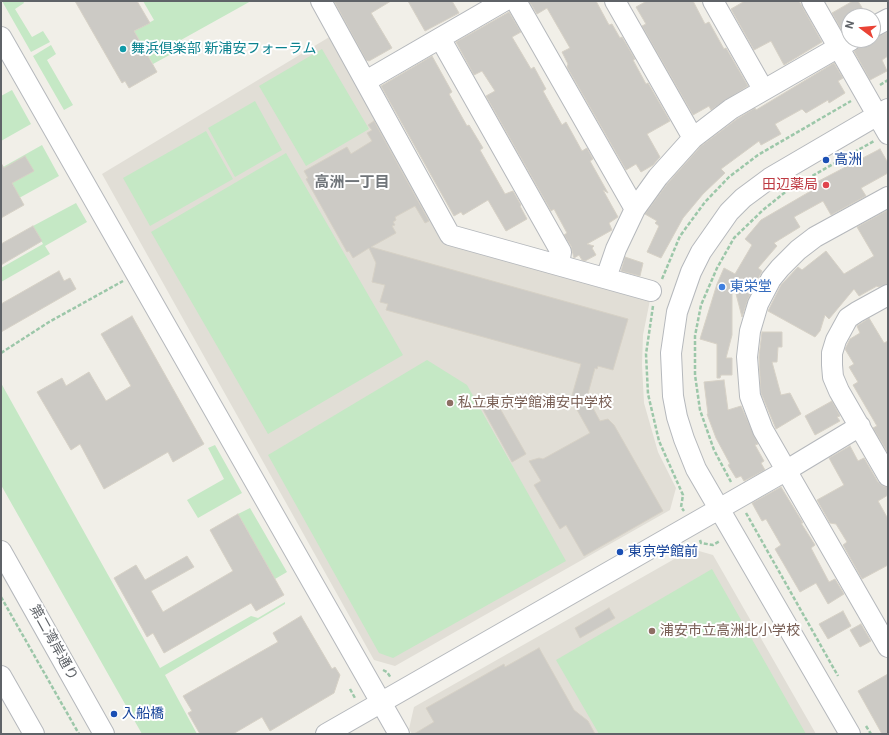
<!DOCTYPE html>
<meta charset="utf-8">
<style>
body{margin:0}
#map{position:relative;width:889px;height:735px;overflow:hidden;background:#f1efe8;font-family:Roboto,sans-serif}
canvas{display:block}
.frame{position:absolute;inset:0;border:2px solid #5f6368;pointer-events:none}
.north{position:absolute;left:841px;top:8px;width:40px;height:40px;box-sizing:border-box;background:#fff;border:1px solid #bfc1c3;border-radius:50%;rotate:286deg;font-size:11px;font-weight:700;line-height:16px;text-align:center;color:#5f6368}
.north::after{content:'';display:block;margin:auto;width:14px;height:18px;background:#ea4335;clip-path:polygon(50% 0,100% 100%,50% 72%,0 100%)}
</style>
<div id="map">
<canvas width="889" height="735"></canvas>
<div class="frame"></div>
<div class="north">N</div>
</div>
<script>
const ctx = document.querySelector('canvas').getContext('2d');
ctx.lineJoin = 'round';
function paint(path, color) {
  ctx.fillStyle = color;
  ctx.fill(path, 'evenodd');
}
function poly(rows) {
  const path = new Path2D();
  for (const r of rows) {
    path.moveTo(r[0], r[1]);
    for (let i = 2; i < r.length; i += 2) path.lineTo(r[i], r[i + 1]);
  }
  return path;
}
function trace(path, color, width, dash) {
  ctx.strokeStyle = color;
  ctx.lineWidth = width;
  ctx.lineCap = dash ? 'butt' : 'round';
  ctx.setLineDash(dash || []);
  ctx.stroke(path);
}
function drawText(font, color, halo, rows, align = 'center') {
  ctx.font = font + ' Roboto,"Noto Sans JP",sans-serif';
  ctx.lineWidth = 4;
  ctx.setLineDash([]);
  ctx.textBaseline = 'middle';
  ctx.strokeStyle = halo;
  ctx.fillStyle = color;
  for (const [text, x, y, turn = 0] of rows) {
    ctx.save();
    ctx.translate(x, y);
    ctx.rotate((+turn || 0) * Math.PI / 180);
    ctx.textAlign = isNaN(turn) ? turn : align;
    if (halo) ctx.strokeText(text, 0, 0);
    ctx.fillText(text, 0, 0);
    ctx.restore();
  }
}
paint(poly([
 [331,36,447,241,651,295,643,335,642,365,644,403,658,452,676,488,670,510,395,666,374,660,102,174],
 [692,549,713,555,816,734,412,734,409,729,414,707]
]), '#e1ded6');
paint(poly([
 [2,1,23,1,24,3,15,9,32,37,43,31,50,42,31,52],
 [143,1,251,1,172,45,175,52,153,64,134,31,154,20],
 [51,45,56,54,47,60,73,105,64,110,33,56],
 [322,49,369,129,306,166,259,86],
 [12,90,31,124,1,141,1,96],
 [255,101,282,150,235,177,208,128],
 [206,131,233,179,150,226,123,178],
 [42,145,59,176,1,208,1,195,14,187,3,167],
 [286,153,403,355,268,434,151,232],
 [76,203,87,222,45,246,50,254,1,282,1,268,43,244,33,226],
 [427,360,467,385,566,561,393,658,379,653,268,455],
 [1,383,160,668,251,616,258,618,285,602,285,604,165,675,197,734,142,734,1,485],
 [215,445,242,493,198,518,187,500,224,479,208,448],
 [250,508,287,572,275,579,238,514],
 [712,569,806,734,599,734,556,660]
]), '#c5e8c5');
const building = poly([
 [75,1,137,1,150,23,134,31,157,72,129,88,125,81,122,83,75,1],
 [334,1,391,1,371,13,392,48,369,61,366,60,334,1],
 [408,1,452,1,459,13,425,31,408,1],
 [529,1,596,1,609,25,612,24,620,38,622,37,635,59,633,60,646,84,648,83,670,121,647,134,660,157,653,165,641,172,636,164,626,170,567,67,568,64,562,52,570,48,547,8,537,14,529,1],
 [647,1,693,1,705,24,709,22,724,49,726,48,748,86,711,110,709,106,693,115,642,26,646,24,636,7,647,1],
 [745,1,799,1,822,42,784,65,771,41,754,50,731,9,745,1],
 [853,1,858,1,867,16,849,16,849,27,842,31,832,13,853,1],
 [509,12,521,32,512,37,531,69,534,67,546,89,543,91,562,125,566,122,582,151,587,148,593,159,590,161,608,193,603,190,618,217,609,223,612,230,587,244,594,246,592,248,596,255,585,261,582,260,579,255,574,258,571,246,564,235,567,233,554,209,551,211,486,96,495,91,482,71,474,75,456,42,509,12],
 [888,32,888,56,882,60,887,71,870,80,854,51,873,38,888,32],
 [432,56,452,92,449,94,467,126,469,125,483,148,480,150,505,194,513,191,521,205,520,206,527,219,506,231,488,200,463,215,461,212,454,216,381,86,432,56],
 [834,63,843,78,838,81,845,93,829,103,828,100,806,113,802,109,775,124,781,134,761,145,759,141,721,169,725,173,703,194,683,218,661,258,647,252,659,226,655,223,657,221,645,214,667,184,701,146,737,119,755,108,756,110,834,63],
 [374,121,429,221,425,223,415,206,395,217,396,220,393,222,395,225,392,226,396,233,371,247,628,319,613,370,598,366,597,369,595,368,587,397,600,421,608,419,614,425,663,511,584,556,566,525,560,529,534,485,541,481,529,461,539,458,543,459,590,433,571,399,581,364,386,310,388,304,380,302,385,285,372,282,376,263,369,248,353,258,349,251,347,252,306,179,308,178,304,171,347,147,351,154,372,141,367,133,372,130,368,125,374,121],
 [880,149,888,163,888,173,861,188,866,196,831,215,823,201,794,217,800,227,774,243,777,246,758,268,762,271,748,299,742,317,734,286,732,286,732,335,726,358,732,358,732,375,721,375,720,378,717,378,717,344,700,339,717,284,724,268,735,274,752,245,745,239,761,220,816,188,813,184,880,149],
 [25,156,34,171,12,183,24,205,1,218,1,163,4,168,25,156],
 [888,210,888,284,878,287,877,286,859,296,854,289,829,319,825,315,820,331,815,337,768,311,781,285,798,267,802,270,826,251,844,274,874,256,857,227,888,210],
 [33,226,42,241,1,265,1,244,33,226],
 [625,257,643,263,640,276,621,271,625,257],
 [59,271,64,281,70,278,76,289,1,332,1,304,59,271],
 [132,316,204,444,173,462,168,452,104,489,80,444,71,450,37,392,62,378,66,386,89,372,106,401,131,386,101,334,132,316],
 [869,318,884,343,888,341,888,453,873,428,877,426,853,385,858,382,849,367,854,364,845,349,850,339,860,333,857,326,869,318],
 [762,332,782,332,782,347,778,347,777,362,772,362,781,395,790,393,801,414,776,429,761,393,759,357,762,332],
 [724,380,728,410,741,406,758,444,755,445,764,461,761,463,765,470,744,481,741,476,736,478,728,465,730,464,716,438,707,414,708,414,704,382,724,380],
 [494,398,526,454,512,462,481,406,494,398],
 [832,401,840,416,837,417,840,421,815,435,805,416,832,401],
 [850,446,858,461,864,458,878,482,883,486,888,487,888,495,878,501,888,519,888,565,862,579,843,545,847,542,836,524,830,523,817,500,844,485,829,458,850,446],
 [781,487,803,523,801,523,815,545,811,548,829,582,835,579,844,594,828,604,816,583,800,592,775,549,781,545,766,519,762,521,752,503,781,487],
 [238,514,284,595,256,611,251,603,164,653,153,633,147,637,114,578,136,565,145,580,187,556,194,567,151,591,163,612,233,571,210,530,238,514],
 [609,608,615,618,580,638,575,628,609,608],
 [843,611,851,626,828,639,819,624,843,611],
 [301,616,332,669,335,667,340,675,334,693,270,731,262,717,233,734,200,734,188,713,192,711,183,696,278,642,273,633,301,616],
 [861,624,871,641,860,647,850,630,861,624],
 [539,648,574,710,588,721,595,734,414,734,434,722,426,708,504,664,505,667,539,648],
 [888,674,888,734,882,734,858,691,888,674]
]);
paint(building, '#cccac5');
trace(building, '#d6d1c6', 1);
const minor = poly([
 [321,1,450,235,651,291],
 [516,1,635,209],
 [615,1,693,138],
 [713,1,763,89],
 [812,1,888,134],
 [873,27,888,19],
 [1,37,399,734],
 [440,38,561,252,559,264],
 [366,81,504,1],
 [888,197,815,237,798,250,780,268,771,279,758,304,750,331,747,357,750,396,763,430,888,647],
 [606,278,616,249,635,209,658,177,693,138,731,109,851,40],
 [888,295,857,312,848,318,836,340,832,353,832,365,833,377,839,391,888,476],
 [1,551,104,734],
 [1,676,34,734],
 [326,734,787,470,860,426],
 [850,734,696,469,684,439,677,417,673,396,671,353,677,312,691,272,701,252,729,212,743,198,770,178,888,109]
]);
trace(minor, '#b5b8bc', 22);
trace(poly([
 [880,85,888,80],
 [662,279,680,236,705,202,729,177,758,155,851,101],
 [653,306,646,354,648,394,659,441,683,495,681,507,684,511],
 [1,353,49,322,123,281],
 [731,482,714,450,700,410,695,375,695,336,701,305,717,268,734,238,763,210,789,189,874,141],
 [746,513,838,676],
 [700,540,701,543,713,545,720,541],
 [1,597,79,734],
 [383,670,387,672,391,678],
 [350,689,355,698],
 [866,726,871,734]
]), '#9cc7a9', 2.5, [4, 2]);
trace(minor, '#fff', 20);
for (const [x, y, r, color] of [
 [123,49,4,"#0f9aa8"],
 [826,160,4,"#1a4fb4"],
 [826,185,4,"#e0444e"],
 [722,287,4,"#3f7fe0"],
 [450,403,4,"#8d6e63"],
 [620,552,4,"#1a4fb4"],
 [652,631,4,"#8d6e63"],
 [114,714,4,"#1a4fb4"]
]) {
  const dot = new Path2D();
  dot.arc(x, y, r, 0, 2 * Math.PI);
  ctx.fillStyle = color;
  ctx.fill(dot);
  trace(dot, '#fff', 1.5);
}
drawText('14px', '#0d838f', '#fff', [
 ["舞浜倶楽部 新浦安フォーラム",131,49]
], 'left');
drawText('14px', '#164399', '#fff', [
 ["高洲",834,160],
 ["東京学館前",628,552],
 ["入船橋",122,714]
], 'left');
drawText('14px', '#be3a42', '#fff', [
 ["田辺薬局",818,185]
], 'right');
drawText('14px', '#366cbe', '#fff', [
 ["東栄堂",730,287]
], 'left');
drawText('14px', '#785e54', '#fff', [
 ["私立東京学館浦安中学校",458,403],
 ["浦安市立高洲北小学校",660,631]
], 'left');
drawText('14px', '#5f6368', '#fff', [
 ["第二湾岸通り",53,643,61]
]);
drawText('bold 15px', '#70757a', '#fff', [
 ["高洲一丁目",352,183]
]);
</script>
